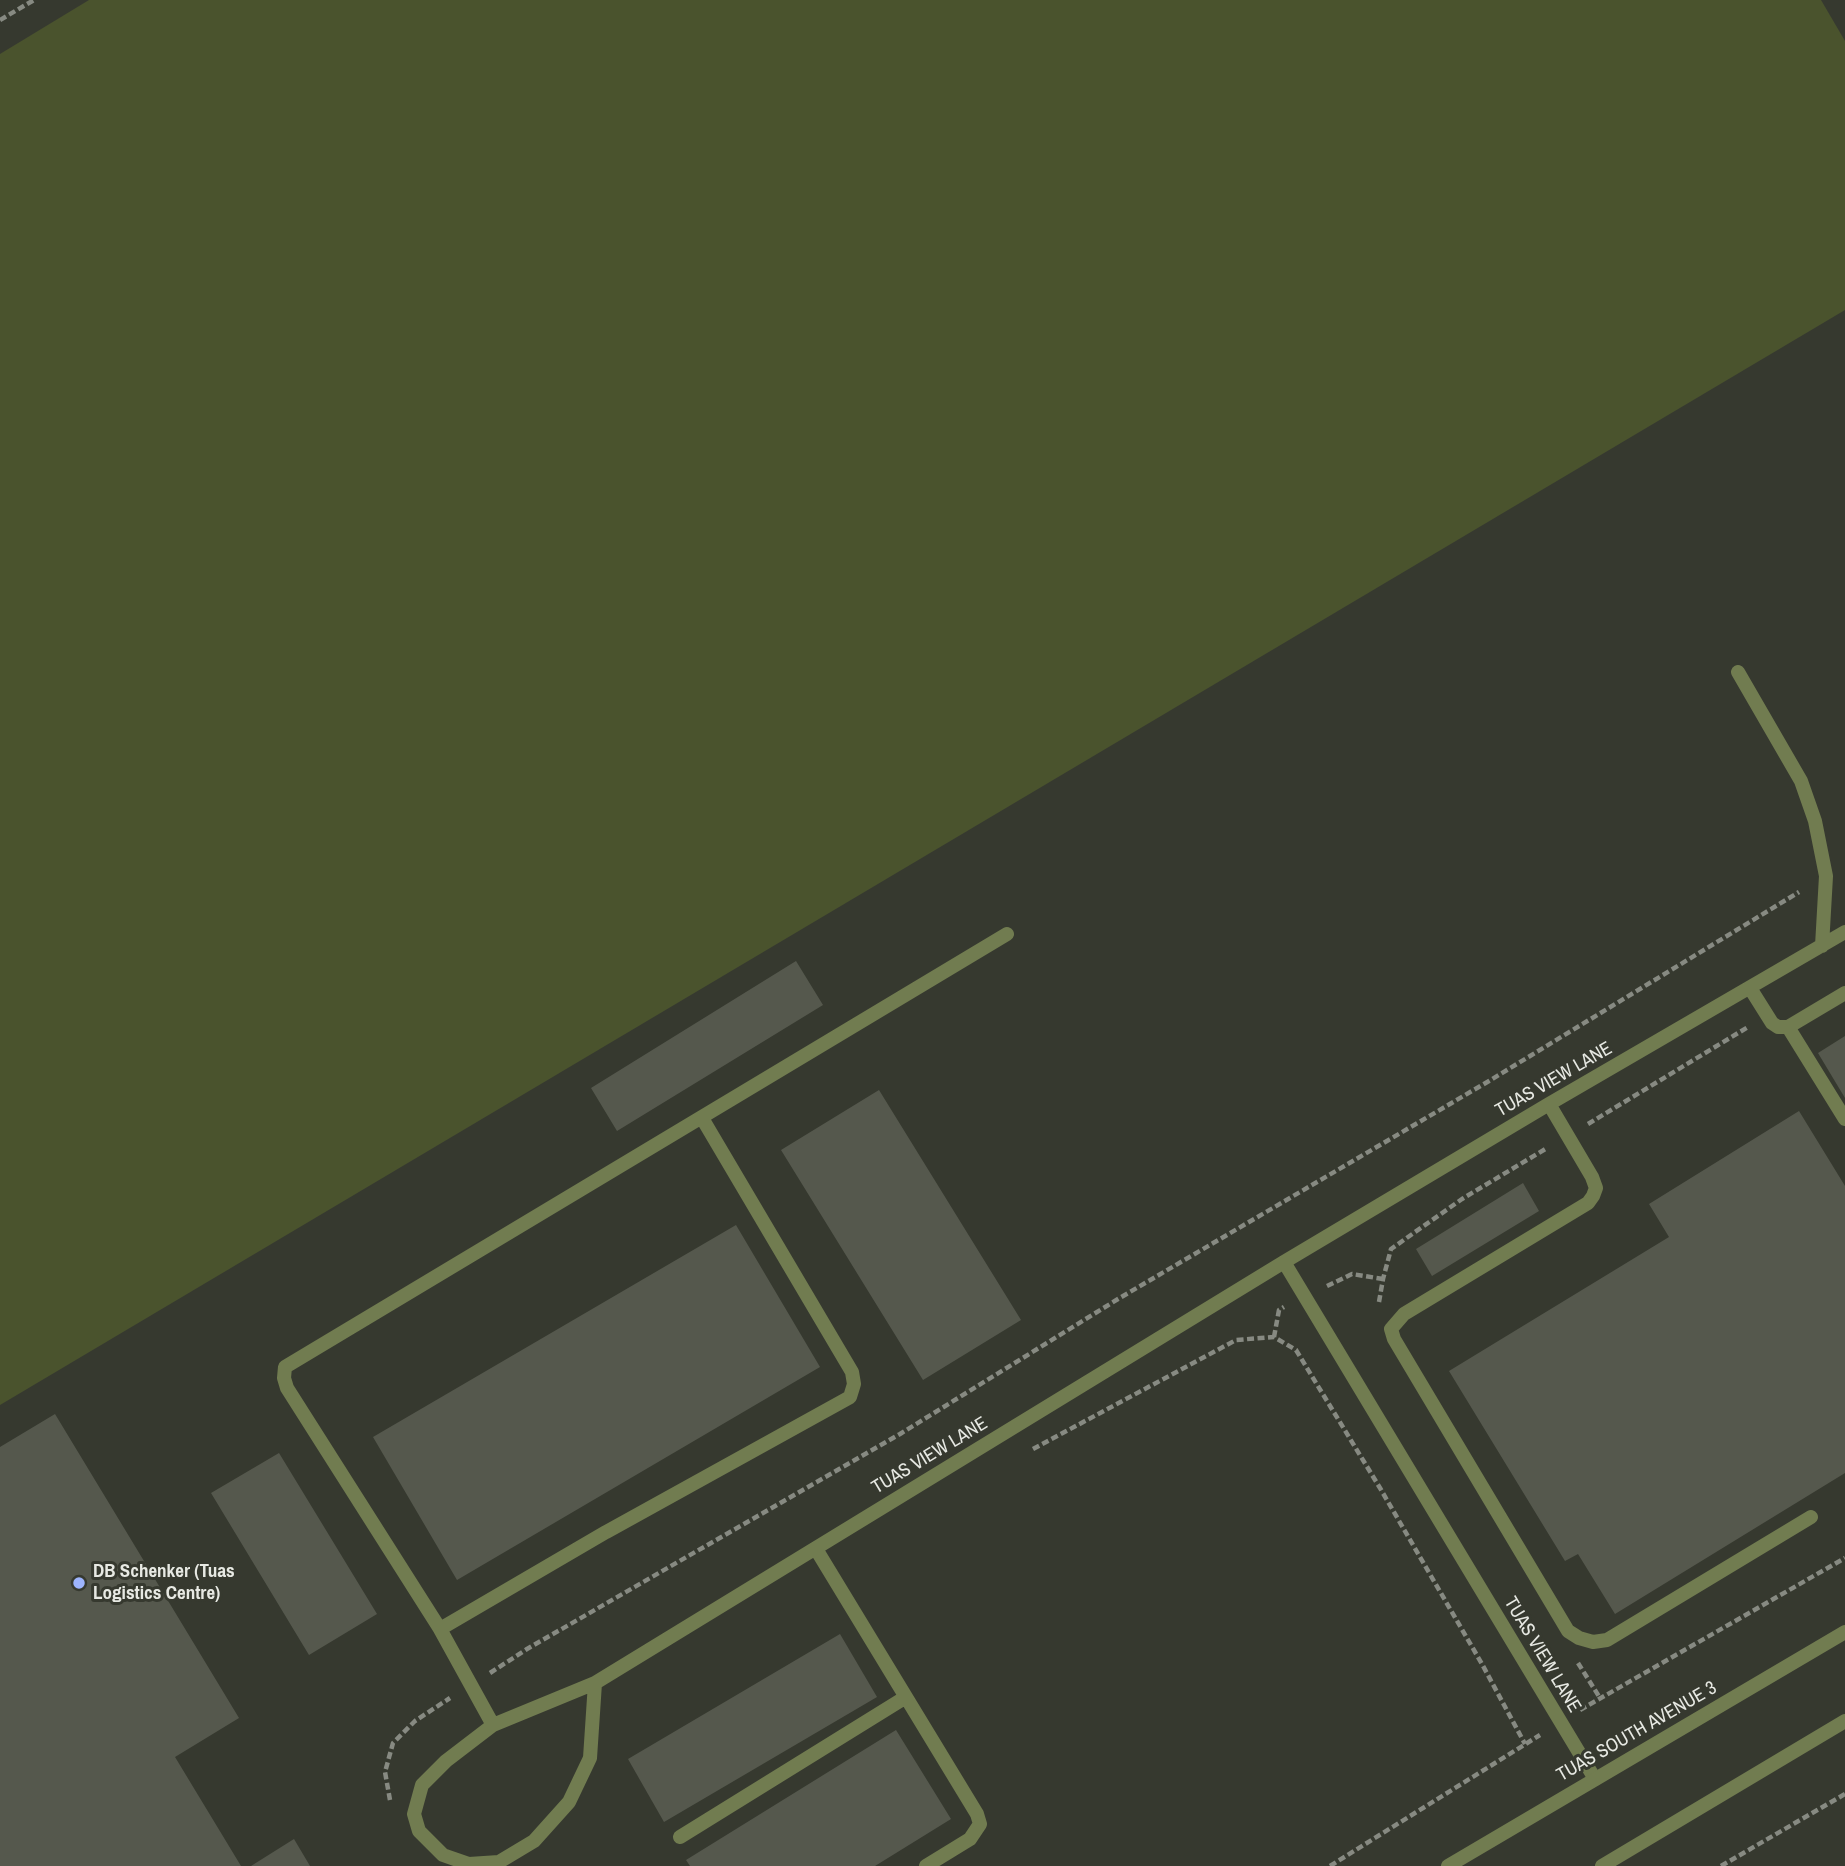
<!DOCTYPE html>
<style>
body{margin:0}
canvas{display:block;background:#36392f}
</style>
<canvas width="1845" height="1866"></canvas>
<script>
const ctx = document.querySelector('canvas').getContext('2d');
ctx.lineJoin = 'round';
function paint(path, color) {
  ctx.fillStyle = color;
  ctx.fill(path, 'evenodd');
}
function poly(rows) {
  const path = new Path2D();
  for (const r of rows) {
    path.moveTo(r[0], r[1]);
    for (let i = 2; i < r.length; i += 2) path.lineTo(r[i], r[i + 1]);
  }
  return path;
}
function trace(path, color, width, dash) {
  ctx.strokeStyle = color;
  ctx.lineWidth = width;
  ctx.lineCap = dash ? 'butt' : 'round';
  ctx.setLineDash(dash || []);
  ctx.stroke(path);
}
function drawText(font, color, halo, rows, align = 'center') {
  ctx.font = font + ' "Archivo Narrow",sans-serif';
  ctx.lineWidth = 6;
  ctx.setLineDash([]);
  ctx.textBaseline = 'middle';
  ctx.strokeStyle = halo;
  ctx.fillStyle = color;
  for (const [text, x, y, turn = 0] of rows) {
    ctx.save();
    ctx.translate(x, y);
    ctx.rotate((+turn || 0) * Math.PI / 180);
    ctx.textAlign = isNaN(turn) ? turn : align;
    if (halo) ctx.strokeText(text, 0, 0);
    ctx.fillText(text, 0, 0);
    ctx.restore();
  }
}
paint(poly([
 [89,0,1821,0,1845,41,1845,310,0,1405,0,54]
]), '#4a532d');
paint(poly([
 [796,961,823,1005,617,1131,591,1088],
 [1845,1036,1845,1098,1818,1053],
 [879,1090,1021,1320,923,1380,781,1150],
 [1799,1111,1845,1186,1845,1473,1615,1614,1578,1554,1565,1561,1449,1371,1669,1237,1649,1204],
 [1523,1183,1539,1211,1432,1276,1416,1249],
 [736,1225,820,1367,457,1580,373,1437],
 [55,1414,239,1718,175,1757,241,1866,0,1866,0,1447],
 [279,1453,377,1614,309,1655,211,1493],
 [840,1634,877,1697,664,1822,628,1759],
 [896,1730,951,1819,875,1866,690,1866,686,1860],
 [294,1839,310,1866,251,1866]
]), '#55584d');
trace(poly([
 [0,20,34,0],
 [1588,1124,1748,1027],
 [1327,1286,1352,1274,1383,1279],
 [1379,1302,1383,1279,1391,1249,1462,1199,1547,1148],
 [1274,1337,1279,1310,1284,1307],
 [1033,1449,1236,1340,1274,1337,1296,1350,1380,1488,1482,1664,1525,1744],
 [1578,1663,1600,1698],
 [490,1673,527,1649,900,1434,1118,1299,1489,1081,1799,892],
 [1580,1710,1845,1558],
 [390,1800,385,1772,393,1743,415,1721,450,1698],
 [1330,1866,1540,1735],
 [1721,1866,1845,1794]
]), '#878a82', 4.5, [7, 3.5]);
trace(poly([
 [1738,672,1801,781,1815,821,1826,876,1822,946],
 [1750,988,1772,1023,1778,1027,1788,1027,1845,993],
 [1788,1027,1845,1119],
 [1549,1104,1592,1177,1596,1188,1593,1196,1588,1203,1404,1314,1391,1329,1394,1339,1568,1631,1579,1638,1593,1642,1607,1640,1811,1517],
 [1284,1262,1595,1779],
 [816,1549,977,1814,980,1824,970,1839,926,1866],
 [440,1629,606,1532,850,1397,854,1384,852,1372,702,1118],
 [595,1683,590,1758,569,1802,534,1841,499,1862,469,1864,443,1855,419,1831,414,1814,422,1785,446,1761,493,1725,595,1683,1284,1262,1549,1104,1845,932],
 [493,1725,440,1629,287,1388,284,1378,285,1367,1007,934],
 [680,1837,906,1697]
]), '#717c50', 14);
trace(poly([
 [1448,1866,1845,1632],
 [1602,1866,1845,1721]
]), '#717c50', 14);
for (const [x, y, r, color] of [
 [79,1583,7,"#9db4fd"]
]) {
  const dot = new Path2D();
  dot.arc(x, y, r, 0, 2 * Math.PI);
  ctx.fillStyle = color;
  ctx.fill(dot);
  trace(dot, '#36392f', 2.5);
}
drawText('19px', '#e7e9e3', '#36392f', [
 ["TUAS VIEW LANE",1554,1080,-30],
 ["TUAS VIEW LANE",930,1456,-31],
 ["TUAS VIEW LANE",1542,1655,59],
 ["TUAS SOUTH AVENUE 3",1637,1732,-30]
]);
drawText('bold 19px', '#e7e9e3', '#36392f', [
 ["DB Schenker (Tuas",93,1572],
 ["Logistics Centre)",93,1594]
], 'left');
</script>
